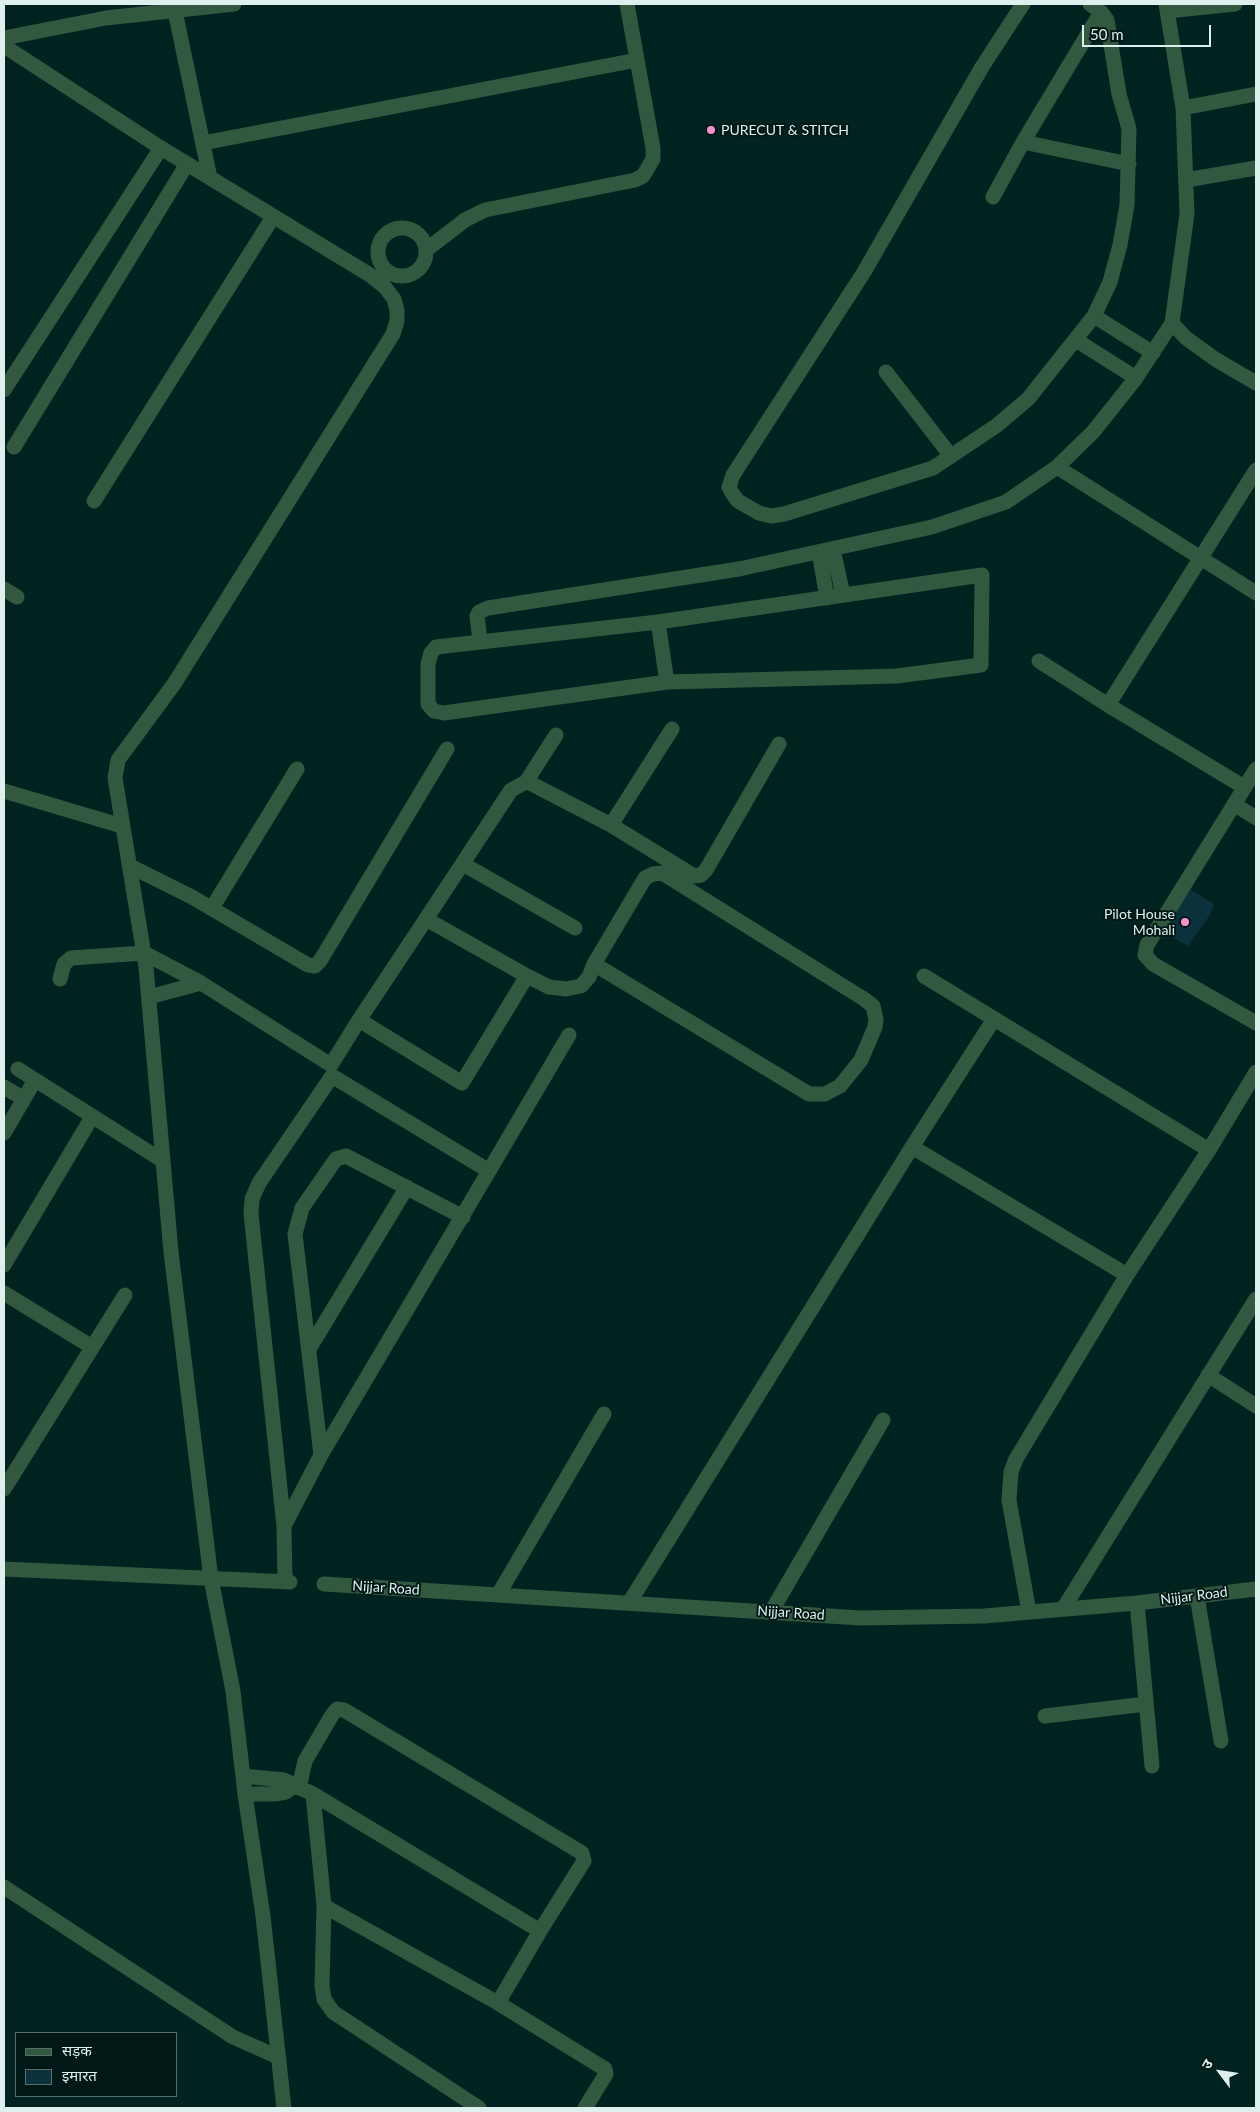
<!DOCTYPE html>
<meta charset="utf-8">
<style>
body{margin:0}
#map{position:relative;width:1260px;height:2112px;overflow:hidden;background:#00231f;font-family:Lato,"Noto Sans Devanagari",sans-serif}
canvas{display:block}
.frame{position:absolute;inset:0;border:5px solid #ddf0ed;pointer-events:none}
.legend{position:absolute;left:15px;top:2032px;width:162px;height:65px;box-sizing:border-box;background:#001816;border:1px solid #586e6c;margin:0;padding:6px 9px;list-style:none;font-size:15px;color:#ddf0ed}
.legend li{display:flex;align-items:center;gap:10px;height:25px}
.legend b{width:25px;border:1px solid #586e6c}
.north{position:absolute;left:1195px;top:2047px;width:50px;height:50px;-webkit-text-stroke:4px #001816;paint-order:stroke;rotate:301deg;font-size:14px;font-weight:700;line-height:20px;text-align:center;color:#ddf0ed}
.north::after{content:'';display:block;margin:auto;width:18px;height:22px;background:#ddf0ed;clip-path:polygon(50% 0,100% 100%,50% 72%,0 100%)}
.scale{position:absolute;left:1082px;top:25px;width:129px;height:22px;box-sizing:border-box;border:2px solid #ddf0ed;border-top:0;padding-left:6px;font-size:15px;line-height:18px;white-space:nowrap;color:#ddf0ed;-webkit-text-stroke:4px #001816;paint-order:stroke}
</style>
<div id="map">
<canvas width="1260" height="2112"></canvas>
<div class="frame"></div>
<ul class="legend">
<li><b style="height:6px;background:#32593f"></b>सड़क</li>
<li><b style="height:14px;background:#0b323c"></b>इमारत</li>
</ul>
<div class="north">उ</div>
<div class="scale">50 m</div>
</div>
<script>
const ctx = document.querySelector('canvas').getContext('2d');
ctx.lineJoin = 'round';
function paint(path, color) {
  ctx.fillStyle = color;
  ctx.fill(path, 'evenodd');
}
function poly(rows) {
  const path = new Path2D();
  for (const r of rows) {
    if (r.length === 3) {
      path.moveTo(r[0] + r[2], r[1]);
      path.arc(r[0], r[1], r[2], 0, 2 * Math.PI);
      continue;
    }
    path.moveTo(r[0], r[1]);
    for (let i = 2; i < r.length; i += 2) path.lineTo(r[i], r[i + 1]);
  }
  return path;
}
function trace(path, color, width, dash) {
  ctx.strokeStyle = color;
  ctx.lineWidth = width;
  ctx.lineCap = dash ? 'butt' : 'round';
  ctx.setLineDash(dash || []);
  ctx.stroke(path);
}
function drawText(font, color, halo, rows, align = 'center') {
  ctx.font = font + ' Lato,sans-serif';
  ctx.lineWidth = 4;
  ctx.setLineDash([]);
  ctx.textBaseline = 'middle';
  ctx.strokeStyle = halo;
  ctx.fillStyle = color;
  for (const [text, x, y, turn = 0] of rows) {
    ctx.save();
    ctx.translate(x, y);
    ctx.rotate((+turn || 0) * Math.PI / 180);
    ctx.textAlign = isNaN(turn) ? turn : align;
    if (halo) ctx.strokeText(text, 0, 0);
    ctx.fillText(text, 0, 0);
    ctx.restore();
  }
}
paint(poly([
 [1188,888,1214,904,1210,915,1188,946,1161,930]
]), '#0b323c');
trace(poly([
 [1023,4,982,67,864,272,733,475,729,487,732,493,738,501,759,513,771,516,784,514,933,468,996,426,1028,399,1094,316,1110,282,1120,245,1127,205,1129,129,1119,94,1107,20,1101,12,1090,4],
 [1166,4,1183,108,1187,214,1172,323,1186,338,1215,359,1256,383],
 [175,11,210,178],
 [1167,11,1235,4],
 [4,38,106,18,234,4],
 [4,46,161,148,370,275,384,286,394,299,397,310,397,321,393,334,174,684,118,760,115,778,146,967,171,1252,211,1579,233,1691,245,1794,263,1916,284,2108],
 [1183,108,1256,94],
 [1023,142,1129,164],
 [203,143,637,60],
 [1186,180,1256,168],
 [993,197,1023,142,1101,12],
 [402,252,24],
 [426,250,465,220,485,210,635,180,643,176,653,159,653,148,627,4],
 [1094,316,1153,353],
 [1076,340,1136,378],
 [886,372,951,456],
 [4,390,161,148],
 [14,447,187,164],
 [1057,467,1256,593],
 [94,501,273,217],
 [833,549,843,595],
 [819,552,827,598],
 [982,575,981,665,897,676,667,682,444,713,434,711,428,704,428,664,431,653,436,647,658,622,982,575],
 [4,589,17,597],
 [658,622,667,682],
 [480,641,477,616,479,612,488,608,739,569,932,527,1006,502,1057,467,1093,432,1136,378,1172,323],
 [1039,661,1108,705],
 [1256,769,1147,945,1145,955,1153,964,1256,1023],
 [526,782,556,735],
 [1244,787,1108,705,1256,470],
 [4,791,122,826],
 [1234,804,1256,818],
 [611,825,672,729],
 [463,864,575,928],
 [130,866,192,897,308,965,315,966,320,961,447,749],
 [212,908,297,769],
 [426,919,511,790,526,782,532,784,611,825,694,876,701,875,706,870,779,744],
 [527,976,549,987,566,989,581,986,589,977,594,964,645,878,653,874,662,873,864,999,873,1006,876,1019,875,1027,861,1060,840,1086,825,1094,809,1094,594,964],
 [924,976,1209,1150],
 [60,979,64,964,71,958,144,953,201,983,331,1065,359,1020,426,919,527,976,462,1083,359,1020],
 [149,997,201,983],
 [18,1069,163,1161],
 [4,1087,24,1099],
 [4,1133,35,1080],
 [912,1147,1127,1275],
 [489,1171,569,1035],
 [4,1265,92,1117],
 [4,1293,92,1347],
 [309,1349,407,1187],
 [1208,1375,1256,1406],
 [321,1455,295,1234,302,1208,336,1159,346,1156,463,1217],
 [4,1489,125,1295],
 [284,1526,321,1455,489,1171,332,1076,259,1183,252,1199,251,1214,284,1526,285,1581],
 [4,1569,290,1582],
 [324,1584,861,1618,984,1616,1137,1603,1256,1589],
 [498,1595,604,1414],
 [1197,1596,1221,1741],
 [629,1603,912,1147,994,1019],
 [1137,1603,1152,1766],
 [1063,1609,1256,1299],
 [771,1612,883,1420],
 [1029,1612,1009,1500,1011,1472,1016,1459,1127,1275,1209,1150,1256,1072],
 [1045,1716,1146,1704],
 [243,1776,284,1780,313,1794,540,1931,498,2003,324,1906,313,1794],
 [299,1788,305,1761,332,1715,337,1709,344,1710,582,1853,584,1861,540,1931],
 [245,1794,275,1794,286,1792,294,1786],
 [4,1887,233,2037,278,2057],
 [324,1906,322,1986,324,1999,333,2012,479,2108],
 [498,2003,605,2069,606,2074,585,2108]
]), '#32593f', 15);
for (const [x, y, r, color] of [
 [711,130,5,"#f890cb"],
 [1185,922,5,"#f890cb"]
]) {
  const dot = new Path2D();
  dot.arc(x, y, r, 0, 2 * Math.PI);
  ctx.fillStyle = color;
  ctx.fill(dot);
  trace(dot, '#001816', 2);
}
drawText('14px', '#ddf0ed', '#001816', [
 ["PURECUT & STITCH",721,130],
 ["Pilot House",1175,914,"right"],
 ["Mohali",1175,930,"right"]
], 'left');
drawText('14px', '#ddf0ed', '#001816', [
 ["Nijjar Road",386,1588,4],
 ["Nijjar Road",1194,1596,-7],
 ["Nijjar Road",791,1613,4]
]);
</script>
